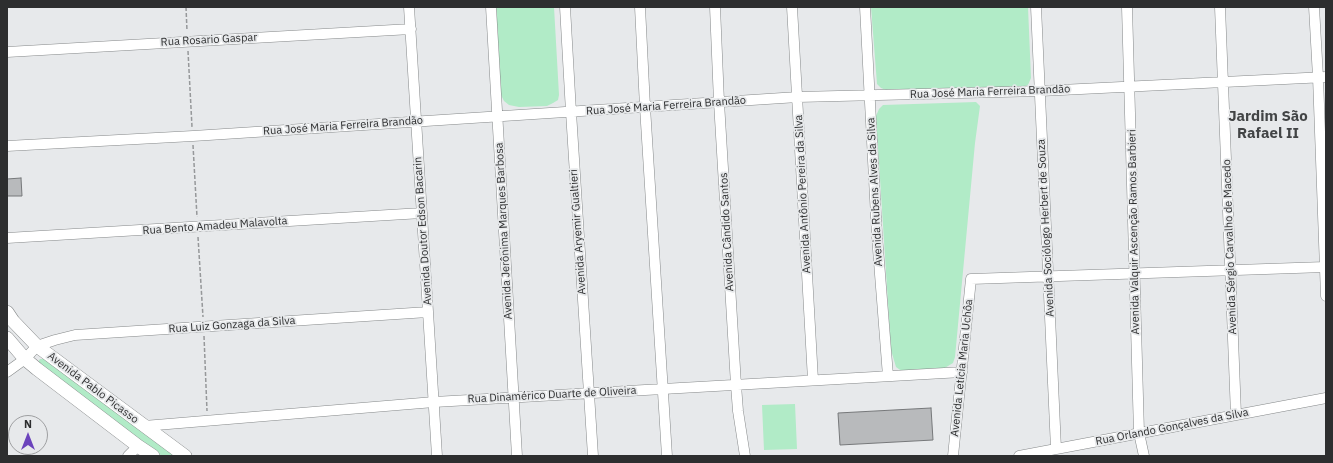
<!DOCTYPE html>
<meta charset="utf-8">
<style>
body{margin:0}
#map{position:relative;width:1333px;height:463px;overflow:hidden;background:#e7e9eb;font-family:"IBM Plex Sans",sans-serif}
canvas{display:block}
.frame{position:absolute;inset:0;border:8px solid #2d2e2f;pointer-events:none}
.north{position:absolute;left:8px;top:415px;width:40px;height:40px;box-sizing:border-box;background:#e7e9eb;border:1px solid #9d9ea0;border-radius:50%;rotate:0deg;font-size:11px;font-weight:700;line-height:16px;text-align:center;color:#2d2e2f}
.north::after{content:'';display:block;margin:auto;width:14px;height:18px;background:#6b43bc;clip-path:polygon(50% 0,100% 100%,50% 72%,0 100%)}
</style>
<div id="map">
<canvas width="1333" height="463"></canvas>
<div class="frame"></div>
<div class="north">N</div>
</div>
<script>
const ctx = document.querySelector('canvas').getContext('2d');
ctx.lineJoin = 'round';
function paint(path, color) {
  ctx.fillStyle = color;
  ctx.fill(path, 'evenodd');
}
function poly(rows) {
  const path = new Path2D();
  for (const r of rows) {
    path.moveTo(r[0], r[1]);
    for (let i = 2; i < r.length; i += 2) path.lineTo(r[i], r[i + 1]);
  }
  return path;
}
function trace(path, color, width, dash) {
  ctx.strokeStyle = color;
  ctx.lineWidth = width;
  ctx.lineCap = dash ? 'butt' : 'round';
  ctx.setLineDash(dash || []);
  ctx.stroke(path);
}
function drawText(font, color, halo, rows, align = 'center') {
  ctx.font = font + ' "IBM Plex Sans",sans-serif';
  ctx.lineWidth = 3.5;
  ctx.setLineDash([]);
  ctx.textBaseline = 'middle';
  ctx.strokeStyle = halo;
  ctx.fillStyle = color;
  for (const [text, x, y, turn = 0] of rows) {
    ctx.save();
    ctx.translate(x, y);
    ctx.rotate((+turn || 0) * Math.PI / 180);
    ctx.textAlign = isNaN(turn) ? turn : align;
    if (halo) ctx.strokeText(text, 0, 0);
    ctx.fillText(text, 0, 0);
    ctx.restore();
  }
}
paint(poly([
 [496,7,554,7,559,95,558,100,553,103,547,106,519,107,509,105,504,101,501,95],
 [871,7,1028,7,1031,78,1028,85,1022,87,886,90,881,88,877,84],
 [976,102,980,106,975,143,955,357,953,363,943,369,903,372,896,367,891,350,876,116,879,109,883,105],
 [40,359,44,359,175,456,162,456,74,391,38,362],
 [795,404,797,449,764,450,762,405]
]), '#b1ebc7');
const building = poly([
 [21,178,22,196,7,196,7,179,21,178],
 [931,408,933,440,840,445,838,413,931,408]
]);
paint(building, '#b8babc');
trace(building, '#76787a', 1);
const minor = poly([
 [409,7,437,456],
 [491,7,517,456],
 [565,7,571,112,593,456],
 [640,7,645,107,667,456],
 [715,7,719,102,736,385,738,411,745,456],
 [792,7,813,380],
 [865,7,877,236,888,376],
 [1036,7,1056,449],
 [1127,7,1139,433,1144,456],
 [1220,7,1236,415],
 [1314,7,1318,77,1326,296],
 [7,52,411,29],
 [7,146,193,136,798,97,1040,91,1326,77],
 [7,238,422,213],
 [7,372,25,359,37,346,55,340,75,335,428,312],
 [144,426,434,402,962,372],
 [128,456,138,446],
 [953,456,971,279,1325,267],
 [1019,456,1326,398]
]);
const major = poly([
 [7,312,13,321,37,346,185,456],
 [7,338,25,359,37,369,138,446,153,456]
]);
trace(minor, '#858889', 11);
trace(major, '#858889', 14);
trace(poly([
 [186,7,187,31],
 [188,51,192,127],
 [193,145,197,217],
 [198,237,203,317],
 [204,336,207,411]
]), '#96989a', 1.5, [4, 2]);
trace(minor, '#fff', 10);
trace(major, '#fff', 13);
drawText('11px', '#2d2e2f', '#e7e9eb', [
 ["Rua Rosario Gaspar",209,40,-3],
 ["Rua José Maria Ferreira Brandão",990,92,-2],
 ["Rua José Maria Ferreira Brandão",666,106,-4],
 ["Rua José Maria Ferreira Brandão",343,126,-4],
 ["Avenida Rubens Alves da Silva",875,192,-93],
 ["Avenida Antônio Pereira da Silva",803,194,-93],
 ["Rua Bento Amadeu Malavolta",215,226,-4],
 ["Avenida Sociólogo Herbert de Souza",1046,228,-93],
 ["Avenida Doutor Edson Bacarin",423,231,-94],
 ["Avenida Jerônima Marques Barbosa",504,231,-93],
 ["Avenida Aryemir Gualtieri",578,232,-94],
 ["Avenida Cândido Santos",727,232,-93],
 ["Avenida Valquir Ascenção Ramos Barbieri",1134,232,-91],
 ["Avenida Sérgio Carvalho de Macedo",1230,247,-92],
 ["Rua Luiz Gonzaga da Silva",232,325,-4],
 ["Avenida Letícia Maria Uchôa",962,368,-84],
 ["Avenida Pablo Picasso",93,388,37],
 ["Rua Dinamérico Duarte de Oliveira",552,395,-3],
 ["Rua Orlando Gonçalves da Silva",1172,427,-11]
]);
drawText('bold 15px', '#424445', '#e7e9eb', [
 ["Jardim São",1268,117],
 ["Rafael II",1268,134]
]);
</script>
